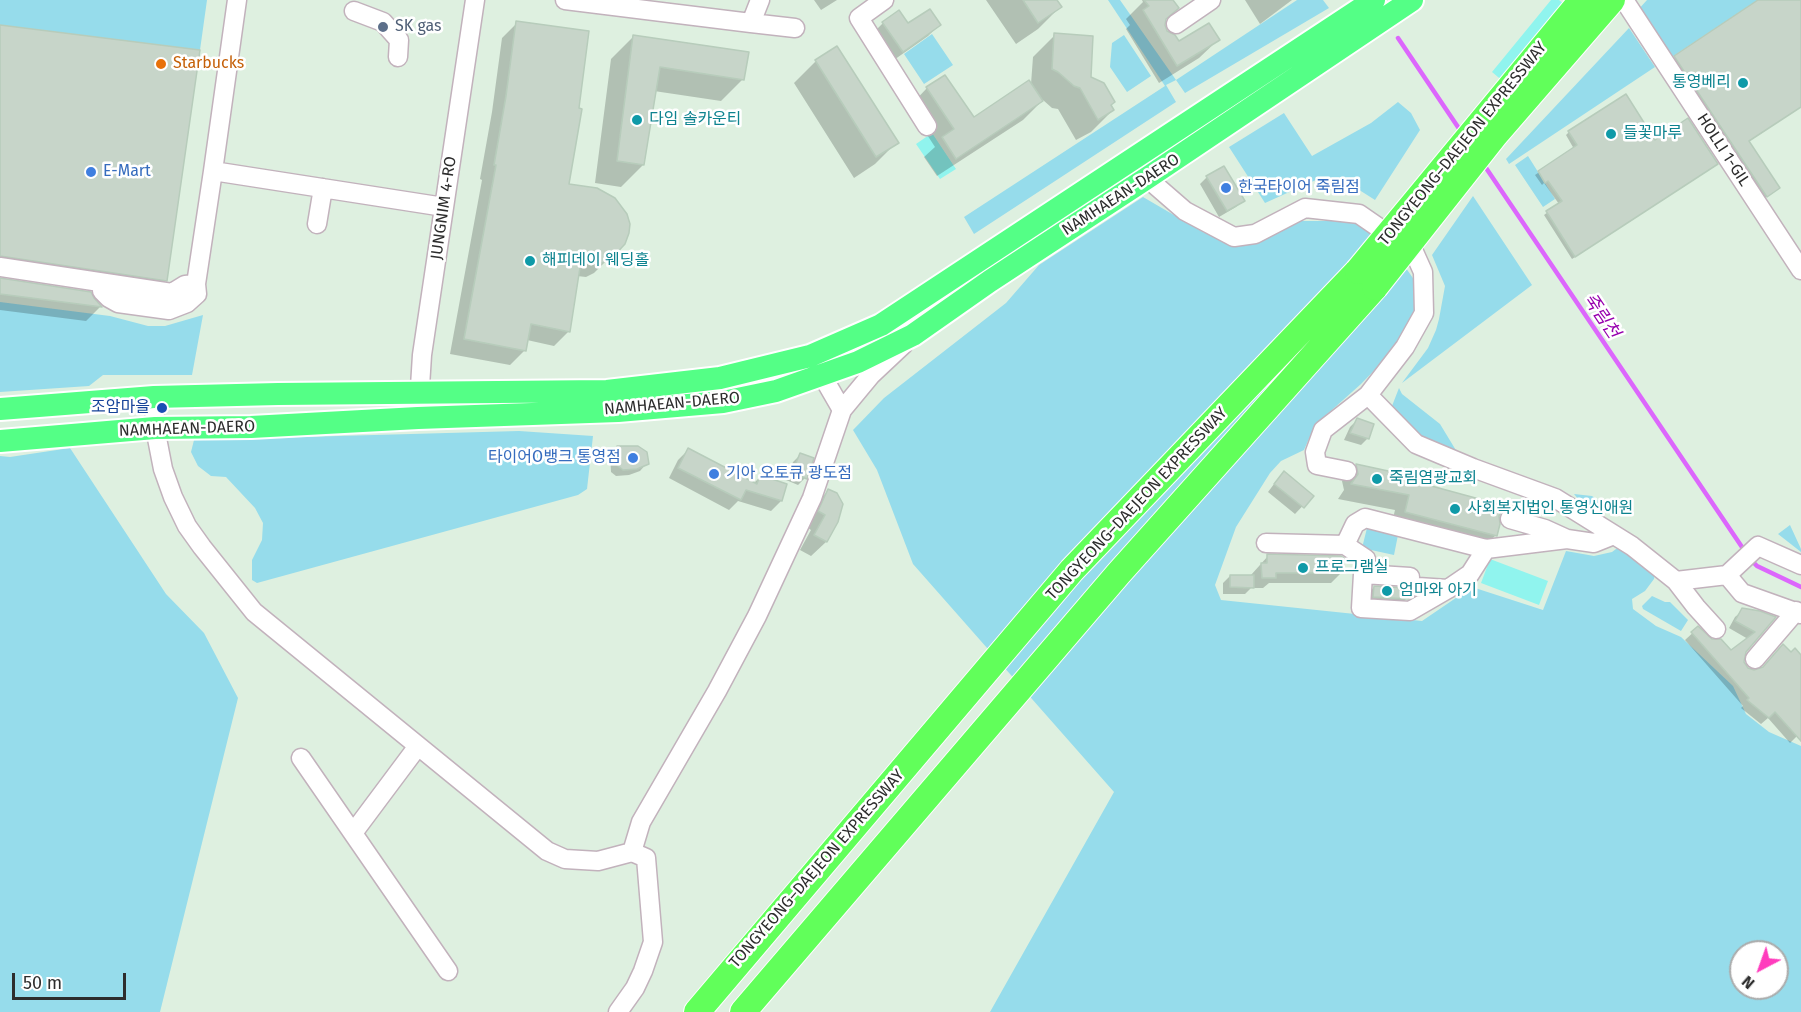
<!DOCTYPE html>
<meta charset="utf-8">
<style>
body{margin:0}
#map{position:relative;width:1801px;height:1012px;overflow:hidden;background:#def0e0;font-family:"Fira Sans",sans-serif}
canvas{display:block}
.north{position:absolute;left:1729px;top:940px;width:60px;height:60px;box-sizing:border-box;background:#fff;border:2px solid #ababab;border-radius:50%;rotate:221deg;font-size:16px;font-weight:700;line-height:24px;text-align:center;color:#2d2d2d}
.north::after{content:'';display:block;margin:auto;width:21px;height:27px;background:#ff3cbd;clip-path:polygon(50% 0,100% 100%,50% 72%,0 100%)}
.scale{position:absolute;left:12px;top:973px;width:114px;height:27px;box-sizing:border-box;border:3px solid #2d2d2d;border-top:0;padding-left:8px;font-size:18px;line-height:21px;white-space:nowrap;color:#2d2d2d;-webkit-text-stroke:4px #fff;paint-order:stroke}
</style>
<div id="map">
<canvas width="1801" height="1012"></canvas>
<div class="north">N</div>
<div class="scale">50 m</div>
</div>
<script>
const ctx = document.querySelector('canvas').getContext('2d');
ctx.lineJoin = 'round';
function paint(path, color) {
  ctx.fillStyle = color;
  ctx.fill(path, 'evenodd');
}
function poly(rows) {
  const path = new Path2D();
  for (const r of rows) {
    path.moveTo(r[0], r[1]);
    for (let i = 2; i < r.length; i += 2) path.lineTo(r[i], r[i + 1]);
  }
  return path;
}
function trace(path, color, width, dash) {
  ctx.strokeStyle = color;
  ctx.lineWidth = width;
  ctx.lineCap = dash ? 'butt' : 'round';
  ctx.setLineDash(dash || []);
  ctx.stroke(path);
}
function drawText(font, color, halo, rows, align = 'center') {
  ctx.font = font + ' "Fira Sans","Noto Sans KR",sans-serif';
  ctx.lineWidth = 5;
  ctx.setLineDash([]);
  ctx.textBaseline = 'middle';
  ctx.strokeStyle = halo;
  ctx.fillStyle = color;
  for (const [text, x, y, turn = 0] of rows) {
    ctx.save();
    ctx.translate(x, y);
    ctx.rotate((+turn || 0) * Math.PI / 180);
    ctx.textAlign = isNaN(turn) ? turn : align;
    if (halo) ctx.strokeText(text, 0, 0);
    ctx.fillText(text, 0, 0);
    ctx.restore();
  }
}
paint(poly([
 [0,0,207,0,200,50,0,25],
 [1108,0,1120,0,1176,80,1297,0,1323,0,1329,8,1185,93,1176,80,1166,85,1176,102,974,234,964,217,1165,86],
 [1647,0,1758,0,1669,59,1637,11],
 [1629,28,1655,67,1509,164,1506,159],
 [932,34,953,65,924,84,904,54],
 [1124,35,1151,76,1127,92,1110,67,1112,43],
 [1398,102,1411,113,1420,130,1375,200,1353,186,1333,181,1316,180,1265,203,1229,147,1284,113,1312,156,1371,123],
 [1528,156,1555,199,1543,207,1515,165],
 [1473,196,1532,285,1402,383,1428,348,1436,330,1439,319,1445,286,1432,255],
 [1143,197,1203,232,1230,244,1298,221,1349,221,1368,227,1394,251,1415,281,1416,315,1392,352,1361,384,1315,425,1304,450,1281,461,1270,473,1236,527,1215,585,1221,600,1422,621,1472,587,1543,610,1566,551,1594,556,1612,552,1620,546,1655,571,1654,579,1645,591,1632,599,1633,609,1656,626,1681,637,1733,686,1746,714,1769,732,1801,746,1801,1012,990,1012,1114,792,913,564,877,470,853,430,884,398,1006,303,1039,265],
 [1741,952,1777,952,1777,988,1741,988],
 [0,302,110,316,148,326,165,326,203,315,192,375,103,375,89,386,0,392],
 [1399,388,1402,394,1440,424,1457,452,1423,440,1396,415,1392,406],
 [519,431,593,436,587,489,578,495,257,583,252,580,252,560,262,540,263,523,255,508,226,477,211,476,198,466,191,452,194,440],
 [70,448,166,594,204,633,238,698,160,1012,0,1012,0,456,10,457],
 [1574,494,1592,496,1609,508,1598,509,1579,500],
 [1790,525,1801,549,1801,552,1778,534],
 [1367,528,1398,535,1394,555,1362,548],
 [1652,596,1665,602,1670,602,1688,620,1681,631,1643,609,1642,606]
]), '#96dceb');
paint(poly([
 [1551,0,1559,0,1598,32,1535,108,1492,72],
 [932,133,956,169,940,179,916,144],
 [1490,559,1548,581,1539,605,1481,583]
]), '#90f4ee');
paint(poly([
 [814,0,837,0,821,10],
 [986,0,1055,0,1060,7,1038,29,1016,44],
 [1142,0,1173,0,1177,8,1164,21,1166,32,1178,43,1218,40,1199,58,1159,83,1126,29,1130,25,1126,19,1143,2],
 [1245,0,1292,0,1260,24],
 [1760,0,1801,0,1801,107,1748,142,1778,188,1762,200,1671,61],
 [517,23,568,185,624,243,594,273,586,277,577,276,569,331,554,346,527,340,525,350,510,365,450,354,482,180,480,179,492,112,502,38],
 [883,23,908,26,939,25,928,36,891,62,872,34],
 [0,26,166,280,151,295,0,272],
 [1055,35,1090,78,1113,110,1091,132,1076,140,1058,109,1052,108,1043,100,1023,120,937,176,924,157,935,147,909,107,927,88,973,119,1031,84,1033,57],
 [633,37,743,79,721,101,654,91,643,165,621,187,595,183,611,59],
 [816,61,897,142,875,164,854,178,794,83],
 [1625,96,1655,142,1713,166,1572,259,1544,215,1559,204,1544,183,1542,185,1535,175,1574,149,1566,135,1569,132],
 [1207,177,1243,200,1236,207,1219,217,1200,184],
 [0,280,100,307,86,321,0,310],
 [1357,420,1368,438,1361,445,1344,440,1350,427],
 [617,447,647,463,640,471,629,475,616,476,611,472,610,454],
 [688,450,754,483,760,477,786,485,781,501,771,511,738,501,729,510,669,478,678,460],
 [800,455,805,478,798,485,786,480,793,462],
 [1356,466,1401,475,1400,479,1498,516,1498,523,1495,536,1480,550,1391,527,1395,510,1338,499,1344,490,1342,481],
 [1277,480,1312,496,1295,514,1268,492],
 [828,491,841,510,826,542,811,556,800,550,811,530,805,526,813,506],
 [1268,556,1342,572,1331,583,1269,583,1263,588,1251,588,1245,594,1223,594,1223,583,1230,576,1251,575],
 [1374,587,1406,599,1395,610,1363,599],
 [1743,610,1773,618,1745,652,1743,663,1747,669,1753,672,1791,654,1801,657,1801,742,1797,736,1790,743,1768,718,1761,724,1741,708,1743,706,1685,640,1698,628,1711,641,1732,653,1748,639,1729,628,1735,617]
]), '#0003');
trace(poly([
 [1398,38,1462,133],
 [1482,162,1746,553],
 [1751,560,1757,566,1801,587]
]), '#dc67fc', 4.5);
const building = poly([
 [1023,0,1057,0,1062,7,1038,23,1023,0],
 [1144,0,1173,0,1179,8,1166,19,1165,25,1167,31,1175,35,1179,41,1209,23,1220,40,1177,66,1143,10,1149,6,1144,0],
 [1758,0,1801,0,1801,107,1749,141,1780,188,1767,197,1674,56,1758,0],
 [930,9,941,25,903,52,882,22,899,10,908,23,930,9],
 [516,21,589,31,579,108,582,109,569,184,597,188,615,198,627,214,630,224,629,233,625,244,611,259,602,263,581,261,570,332,531,324,526,351,464,339,496,165,494,165,506,96,516,21],
 [0,25,200,50,167,281,0,256,0,25],
 [1054,33,1093,36,1091,77,1104,83,1115,102,1111,105,1114,110,1098,120,1080,88,1074,86,1058,72,1052,69,1054,33],
 [633,35,749,52,744,80,660,67,644,165,617,161,633,35],
 [837,46,899,143,876,157,815,60,837,46],
 [945,75,974,117,1029,80,1043,101,956,159,942,137,954,129,926,87,945,75],
 [1626,94,1655,140,1688,118,1718,164,1575,257,1546,211,1562,201,1548,181,1545,183,1538,171,1577,145,1568,131,1626,94],
 [1224,166,1245,201,1227,211,1206,176,1224,166],
 [0,278,91,292,94,298,102,307,0,294,0,278],
 [1357,418,1374,424,1369,439,1350,433,1357,418],
 [617,446,638,446,647,452,649,464,637,469,623,470,617,465,617,446],
 [688,448,757,484,760,475,787,484,782,501,746,490,741,500,678,468,688,448],
 [800,453,814,458,807,479,792,473,800,453],
 [1356,464,1402,474,1402,478,1505,506,1499,516,1500,524,1497,536,1405,512,1409,495,1351,484,1358,474,1356,464],
 [1284,471,1314,496,1304,508,1274,484,1284,471],
 [828,489,837,493,843,504,838,522,827,542,814,535,825,515,818,511,828,489],
 [1267,554,1341,556,1344,558,1344,573,1276,573,1276,578,1262,578,1261,563,1267,563,1267,554],
 [1230,575,1254,575,1254,588,1230,587,1230,575],
 [1374,586,1407,588,1409,599,1373,597,1374,586],
 [1742,608,1760,611,1776,617,1746,652,1744,662,1748,668,1754,670,1763,667,1783,644,1791,652,1795,648,1801,655,1801,741,1775,712,1769,718,1747,700,1749,698,1691,632,1698,626,1712,639,1721,639,1731,650,1755,632,1735,621,1742,608]
]);
paint(building, '#c7d5c9');
trace(building, '#b7ccbb', 1.5);
const minor = poly([
 [237,0,213,171,444,207],
 [565,0,751,23,760,0],
 [884,0,859,18,927,126],
 [1624,0,1801,270],
 [354,11,383,22,399,40,398,57],
 [751,23,795,28],
 [1176,24,1211,0],
 [1147,178,1185,211,1234,237,1255,234,1305,208,1359,214,1414,252,1423,272,1424,313,1405,347,1368,395,1416,444,1473,468,1555,498,1632,546,1676,581,1696,607,1716,629],
 [317,224,323,188],
 [0,267,172,293,185,285,196,284],
 [102,291,109,298,118,303,169,310,187,303,197,294,196,284,213,171],
 [816,365,842,410],
 [154,397,155,428,163,469,173,497,187,526,202,547,254,612,547,851,565,859,598,861,632,852,641,822,717,691,757,616,812,498,842,410,871,375,904,344],
 [418,418,422,355,475,0],
 [1347,471,1317,465,1315,452,1323,430,1368,395],
 [1510,519,1545,529,1567,539,1594,543,1614,535],
 [1266,543,1345,545,1355,524,1365,518,1486,549,1567,539],
 [1345,545,1366,559],
 [1727,575,1758,546,1801,565],
 [1410,577,1363,574,1361,608,1410,611,1448,589],
 [1676,581,1727,575,1742,593,1801,614],
 [1418,587,1448,589,1470,574,1486,549],
 [1755,659,1796,611],
 [301,758,448,971],
 [353,833,418,746],
 [618,1012,635,988,643,971,653,942,646,858,632,852]
]);
const major = poly([
 [0,409,154,397,278,394,607,391,720,378,810,356,881,325,1374,0],
 [0,441,155,428,251,427,418,418,618,411,723,402,776,391,858,362,913,335,990,281,1147,178,1412,0]
]);
const highway = poly([
 [697,1012,1072,570,1358,271],
 [743,1012,1119,573,1375,287]
]);
trace(minor, '#c2b2bc', 21);
trace(major, '#fff', 26);
trace(highway, '#fff', 28);
trace(minor, '#fff', 18);
trace(major, '#54ff86', 22);
trace(highway, '#61ff5a', 26);
const highwayBridge = poly([
 [1358,271,1582,0],
 [1375,287,1495,135,1612,0]
]);
trace(highwayBridge, '#fff', 28, []);
trace(highwayBridge, '#61ff5a', 26);
for (const [x, y, r, color] of [
 [383,27,6,"#5c6f8a"],
 [161,64,6,"#e8710a"],
 [1743,83,6,"#0f9aa8"],
 [637,120,6,"#0f9aa8"],
 [1611,134,6,"#0f9aa8"],
 [91,172,6,"#3f7fe0"],
 [1226,188,6,"#3f7fe0"],
 [530,261,6,"#0f9aa8"],
 [162,408,6,"#1a4fb4"],
 [633,458,6,"#3f7fe0"],
 [714,474,6,"#3f7fe0"],
 [1377,479,6,"#0f9aa8"],
 [1455,509,6,"#0f9aa8"],
 [1303,568,6,"#0f9aa8"],
 [1387,591,6,"#0f9aa8"]
]) {
  const dot = new Path2D();
  dot.arc(x, y, r, 0, 2 * Math.PI);
  ctx.fillStyle = color;
  ctx.fill(dot);
  trace(dot, '#fff', 2);
}
drawText('16px', '#4e5e75', '#fff', [
 ["SK gas",395,27]
], 'left');
drawText('16px', '#c56008', '#fff', [
 ["Starbucks",173,64]
], 'left');
drawText('16px', '#0d838f', '#fff', [
 ["통영베리",1731,83,"right"],
 ["다임 솔카운티",649,120],
 ["들꽃마루",1623,134],
 ["해피데이 웨딩홀",542,261],
 ["죽림염광교회",1389,479],
 ["사회복지법인 통영신애원",1467,509],
 ["프로그램실",1315,568],
 ["엄마와 아기",1399,591]
], 'left');
drawText('16px', '#2d2d2d', '#fff', [
 ["TONGYEONG–DAEJEON EXPRESSWAY",1463,144,-51],
 ["HOLLI 1-GIL",1723,150,57],
 ["NAMHAEAN-DAERO",1121,195,-33],
 ["JUNGNIM 4-RO",444,208,-82],
 ["NAMHAEAN-DAERO",672,404,-5],
 ["NAMHAEAN-DAERO",187,429,-2],
 ["TONGYEONG–DAEJEON EXPRESSWAY",1137,504,-47],
 ["TONGYEONG–DAEJEON EXPRESSWAY",817,869,-49]
]);
drawText('16px', '#366cbe', '#fff', [
 ["E-Mart",103,172],
 ["한국타이어 죽림점",1238,188],
 ["타이어O뱅크 통영점",621,458,"right"],
 ["기아 오토큐 광도점",726,474]
], 'left');
drawText('16px', '#164399', '#fff', [
 ["조암마을",150,408]
], 'right');
drawText('italic 18px', '#9700ae', '#fff', [
 ["죽림천",1601,316,56]
]);
</script>
